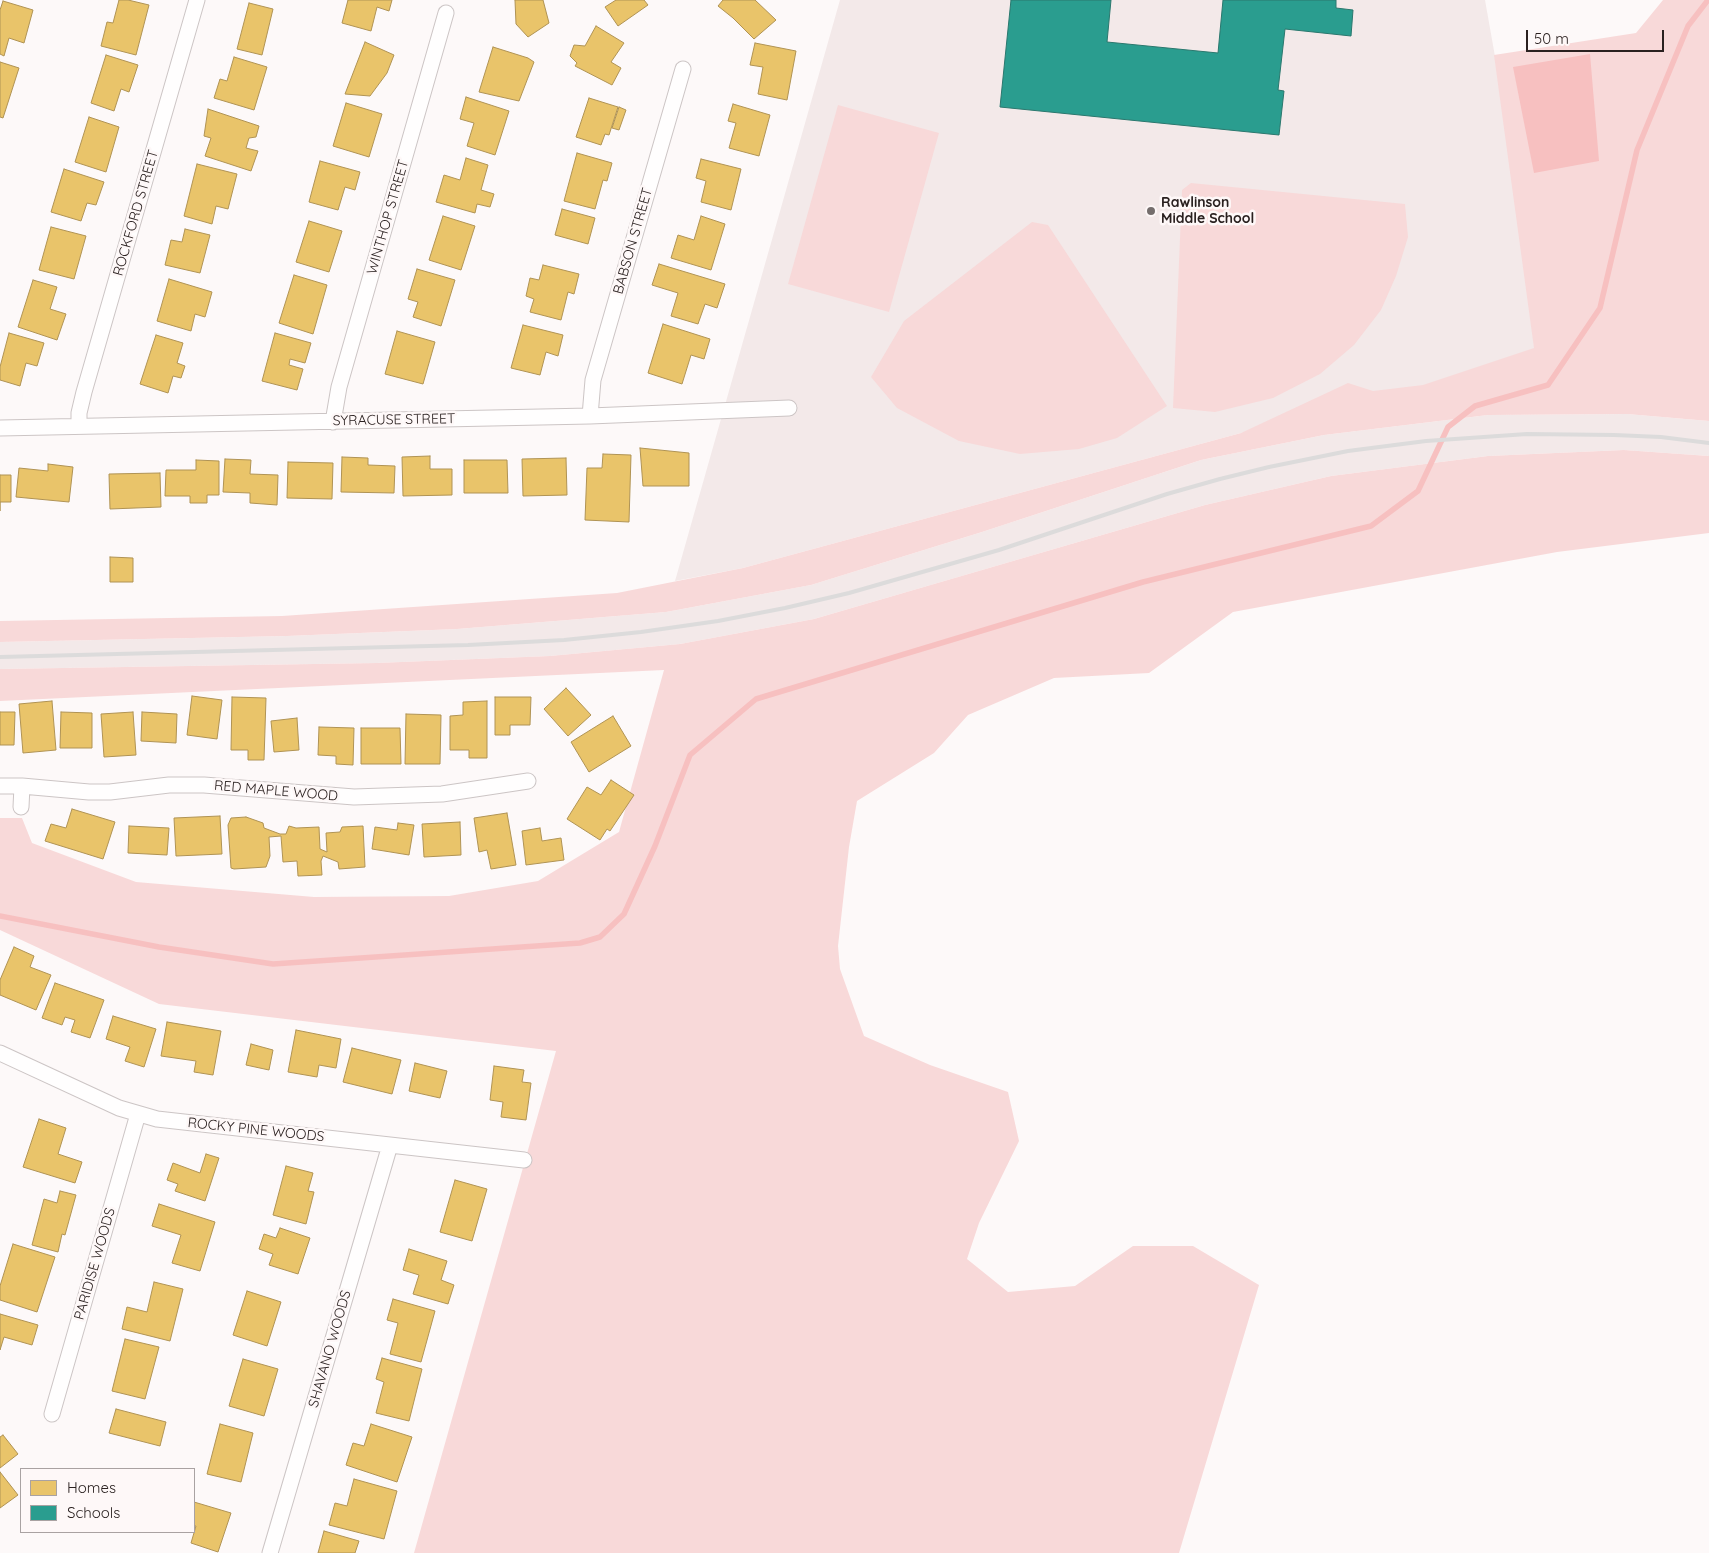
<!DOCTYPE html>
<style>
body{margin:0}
#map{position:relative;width:1709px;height:1553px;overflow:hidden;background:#fdf9f9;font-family:Quicksand,sans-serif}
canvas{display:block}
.legend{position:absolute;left:20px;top:1468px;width:175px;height:65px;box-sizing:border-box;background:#fef8f8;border:1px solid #a9a2a2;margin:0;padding:6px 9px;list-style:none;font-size:15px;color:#2a2120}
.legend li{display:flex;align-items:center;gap:10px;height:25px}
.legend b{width:25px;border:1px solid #a9a2a2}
.scale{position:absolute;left:1526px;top:30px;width:138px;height:22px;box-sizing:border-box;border:2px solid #2a2120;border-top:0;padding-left:6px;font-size:15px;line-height:18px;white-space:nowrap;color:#2a2120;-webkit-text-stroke:4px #fef8f8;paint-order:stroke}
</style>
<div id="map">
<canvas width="1709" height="1553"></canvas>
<ul class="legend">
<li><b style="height:14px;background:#e9c46a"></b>Homes</li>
<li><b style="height:14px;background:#2a9d8f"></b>Schools</li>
</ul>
<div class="scale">50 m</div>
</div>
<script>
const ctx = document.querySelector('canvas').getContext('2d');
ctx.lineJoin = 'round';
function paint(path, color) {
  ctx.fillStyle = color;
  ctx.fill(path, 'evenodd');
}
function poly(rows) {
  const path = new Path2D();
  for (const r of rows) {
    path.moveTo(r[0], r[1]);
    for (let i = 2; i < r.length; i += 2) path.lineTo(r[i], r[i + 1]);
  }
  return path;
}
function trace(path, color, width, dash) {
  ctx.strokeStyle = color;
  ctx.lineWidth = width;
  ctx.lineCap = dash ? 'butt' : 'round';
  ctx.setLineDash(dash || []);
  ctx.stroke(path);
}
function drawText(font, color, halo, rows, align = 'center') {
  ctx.font = font + ' Quicksand,sans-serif';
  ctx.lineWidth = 5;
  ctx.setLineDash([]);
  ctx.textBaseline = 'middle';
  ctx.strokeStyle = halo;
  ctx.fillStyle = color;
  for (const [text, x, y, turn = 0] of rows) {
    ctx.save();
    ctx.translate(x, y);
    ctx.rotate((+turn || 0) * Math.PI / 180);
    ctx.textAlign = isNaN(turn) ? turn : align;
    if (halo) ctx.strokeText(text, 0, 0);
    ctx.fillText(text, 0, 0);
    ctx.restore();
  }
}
paint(poly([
 [840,0,1485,0,1550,367,1241,433,743,568,675,581],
 [1627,414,1709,421,1709,456,1624,450,1488,456,1331,476,1205,505,814,619,680,644,550,656,377,663,0,669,0,642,287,636,457,629,666,612,811,585,982,532,1201,460,1324,435,1488,415]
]), '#f3e9e9');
paint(poly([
 [1663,0,1709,0,1709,421,1627,414,1488,415,1324,435,1201,460,982,532,811,585,666,612,457,629,287,636,0,642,0,621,282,616,617,593,743,568,1241,433,1348,383,1373,391,1423,385,1534,348,1494,55,1636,33],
 [838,105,939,133,889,312,788,284],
 [1191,183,1405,204,1408,237,1396,276,1381,310,1354,345,1320,374,1273,398,1215,412,1173,408,1182,190],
 [1032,222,1048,225,1167,406,1117,438,1079,449,1020,454,959,441,897,408,871,377,904,321],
 [1624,450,1709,456,1709,533,1557,552,1233,612,1149,673,1054,678,968,715,934,753,857,801,849,847,838,946,840,969,864,1036,930,1065,1008,1092,1019,1141,979,1223,967,1259,1008,1292,1075,1286,1133,1246,1193,1246,1259,1285,1179,1553,414,1553,556,1051,159,1004,0,930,0,818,22,818,32,843,136,882,314,897,449,896,538,881,619,832,664,670,0,701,0,669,377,663,550,656,680,644,814,619,1205,505,1331,476,1488,456]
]), '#f8d9d9');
paint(poly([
 [1590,54,1599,161,1534,173,1513,67]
]), '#f7c0c0');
const homes = poly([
 [119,0,128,0,149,5,136,55,101,46,107,22,113,23,119,0],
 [348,0,392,0,389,11,377,7,371,31,342,23,348,0],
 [515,0,543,0,549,23,528,37,516,24,515,0],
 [616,0,644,0,648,5,618,26,605,7,616,0],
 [723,0,755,0,776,20,754,39,733,18,718,6,723,0],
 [3,1,33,10,24,43,9,38,4,56,0,54,0,10,3,1],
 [249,3,273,9,262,55,237,49,249,3],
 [596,26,624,43,611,62,621,68,612,85,575,66,577,63,570,56,574,45,585,46,596,26],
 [365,42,394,55,387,73,370,96,345,94,365,42],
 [755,43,796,51,787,100,758,94,763,67,750,65,755,43],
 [493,47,528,58,534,62,519,101,479,92,493,47],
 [106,55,138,65,129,92,121,89,114,111,91,103,106,55],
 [234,57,267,67,254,110,214,98,220,79,227,81,234,57],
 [0,62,19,68,3,118,0,117,0,62],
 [466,97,509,111,495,155,467,146,474,123,460,119,466,97],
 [589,98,618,107,609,135,605,134,601,145,576,137,589,98],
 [346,103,382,114,369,157,333,146,346,103],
 [733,104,770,115,759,156,729,148,736,123,728,121,733,104],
 [619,107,626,110,619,130,612,128,619,107],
 [208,109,259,126,256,137,249,138,246,148,258,151,251,171,205,156,211,138,204,136,208,109],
 [89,117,119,127,106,172,75,162,89,117],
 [577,153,612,163,607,181,603,180,595,209,564,201,577,153],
 [466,158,488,165,481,190,494,194,490,207,477,204,475,213,436,202,444,175,460,180,466,158],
 [701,159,741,169,731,210,701,202,706,181,696,178,701,159],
 [320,161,360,172,355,190,345,187,338,210,309,202,320,161],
 [197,164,237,174,228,209,216,206,212,224,184,216,197,164],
 [64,169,104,182,96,205,87,203,81,221,51,212,64,169],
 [562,209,595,218,588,244,555,235,562,209],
 [443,216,475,226,461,270,429,260,443,216],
 [701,216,725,224,711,270,671,258,678,235,694,240,701,216],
 [309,221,342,231,329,272,296,262,309,221],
 [51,227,86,236,74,279,39,270,51,227],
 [185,229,210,235,200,273,165,265,171,240,182,242,185,229],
 [659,264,725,284,717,308,705,304,698,324,671,316,678,293,652,285,659,264],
 [543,265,579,274,574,294,568,292,561,320,530,312,534,299,526,296,530,278,539,280,543,265],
 [417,269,455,280,441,326,413,317,418,302,408,299,417,269],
 [294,275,327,285,313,334,279,323,294,275],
 [169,279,212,292,205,317,195,314,191,331,157,321,169,279],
 [33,280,57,287,50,309,66,314,57,340,18,327,33,280],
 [663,324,710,339,704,359,691,355,682,384,648,373,663,324],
 [523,325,563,335,558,356,546,352,540,375,511,368,523,325],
 [397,331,435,342,423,384,385,374,397,331],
 [9,333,44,343,37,366,26,363,20,386,0,380,0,367,9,333],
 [275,333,311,343,305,363,290,359,289,365,303,369,297,390,262,381,275,333],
 [156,335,183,343,177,363,185,366,181,378,173,376,168,393,140,384,156,335],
 [640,448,689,453,689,486,643,486,640,448],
 [603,454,631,455,629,522,585,520,587,468,602,468,603,454],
 [430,456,430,469,452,469,452,495,403,496,402,457,430,456],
 [342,457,368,458,368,465,395,466,394,493,341,492,342,457],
 [566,458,567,495,523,496,522,459,566,458],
 [225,459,251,460,250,474,278,475,277,505,250,503,250,493,223,492,225,459],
 [196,460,219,461,219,495,207,495,207,503,190,503,190,496,165,496,166,470,196,470,196,460],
 [464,460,507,460,508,493,464,493,464,460],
 [288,462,333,463,332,499,287,498,288,462],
 [48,464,73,467,69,502,16,497,19,468,48,471,48,464],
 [160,473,161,507,110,509,109,474,160,473],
 [0,475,11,475,11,502,0,502,0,511,0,475],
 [110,557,133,558,133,582,110,582,110,557],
 [566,688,591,715,568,736,544,709,566,688],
 [192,696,222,700,217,739,187,735,192,696],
 [232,697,266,698,264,760,248,760,248,750,231,750,232,697],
 [495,697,531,697,530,725,510,725,510,735,495,735,495,697],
 [52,701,56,750,23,753,19,704,52,701],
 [487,701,487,758,469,758,469,750,450,750,450,716,463,715,463,702,487,701],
 [0,712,15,712,14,745,0,745,0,712],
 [61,712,92,713,92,748,60,748,61,712],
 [133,712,136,755,104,757,101,714,133,712],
 [142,712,177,714,176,743,141,741,142,712],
 [406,714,441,715,440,764,405,764,406,714],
 [613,716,631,746,589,772,571,742,613,716],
 [297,718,299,750,274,752,271,721,297,718],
 [319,727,354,728,353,765,336,764,336,756,318,755,319,727],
 [361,728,400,728,401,764,361,764,361,728],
 [611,780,634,795,610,831,607,829,600,840,567,819,587,787,601,795,611,780],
 [72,809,115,822,103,859,45,841,51,824,66,828,72,809],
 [507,813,516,865,491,869,487,850,479,852,474,818,507,813],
 [220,816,222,854,176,856,174,818,220,816],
 [246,817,263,823,264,828,280,834,286,834,289,826,296,828,319,827,320,849,327,852,326,833,340,832,342,827,363,826,365,867,339,869,338,862,323,856,321,861,322,875,298,876,297,861,283,862,281,836,269,837,270,856,266,867,234,869,231,868,228,825,231,818,246,817],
 [460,822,461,855,424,857,422,824,460,822],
 [398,823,414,825,409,855,372,849,375,827,397,830,398,823],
 [129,826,169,828,167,855,128,853,129,826],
 [540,828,542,841,561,838,564,860,526,865,522,831,540,828],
 [14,947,34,956,30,967,51,975,36,1010,0,995,0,980,14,947],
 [55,983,104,1000,90,1038,71,1032,75,1020,65,1017,62,1025,42,1018,55,983],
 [113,1016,156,1029,144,1067,125,1061,130,1047,106,1039,113,1016],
 [167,1022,221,1031,213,1075,194,1072,196,1061,161,1056,167,1022],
 [296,1030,341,1039,336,1068,319,1065,317,1077,288,1072,296,1030],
 [251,1044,273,1050,269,1070,246,1065,251,1044],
 [352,1048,401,1060,392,1094,343,1082,352,1048],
 [415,1063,447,1071,440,1098,409,1091,415,1063],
 [494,1066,524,1070,522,1082,531,1083,526,1120,501,1117,503,1102,490,1100,494,1066],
 [39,1119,66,1128,58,1154,82,1162,75,1183,23,1167,39,1119],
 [206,1154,219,1158,205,1201,175,1191,178,1184,167,1180,173,1163,200,1173,206,1154],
 [286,1166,313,1173,308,1191,314,1192,306,1224,273,1215,286,1166],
 [455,1180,487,1189,472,1241,440,1232,455,1180],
 [60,1191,76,1195,65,1235,62,1234,58,1252,32,1245,44,1199,57,1203,60,1191],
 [159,1204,215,1222,200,1271,172,1263,181,1235,152,1226,159,1204],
 [280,1228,310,1238,298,1274,269,1265,273,1254,259,1249,264,1234,276,1238,280,1228],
 [13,1244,55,1257,37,1312,0,1300,0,1286,13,1244],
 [409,1249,447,1261,441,1280,454,1285,448,1304,413,1294,419,1275,403,1270,409,1249],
 [154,1282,183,1289,170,1341,122,1329,127,1307,147,1312,154,1282],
 [247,1291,281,1302,267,1346,233,1335,247,1291],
 [393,1299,435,1311,421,1362,390,1354,398,1323,387,1320,393,1299],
 [0,1314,38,1325,32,1345,4,1337,0,1350,0,1314],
 [125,1339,159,1347,145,1399,112,1391,125,1339],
 [382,1358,422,1369,409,1421,376,1413,384,1382,376,1379,382,1358],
 [243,1359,278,1369,264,1416,229,1406,243,1359],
 [116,1409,166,1422,160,1446,109,1433,116,1409],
 [220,1424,253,1433,241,1482,207,1474,220,1424],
 [371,1424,412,1437,397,1482,346,1465,353,1443,364,1446,371,1424],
 [3,1435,18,1454,0,1468,0,1437,3,1435],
 [0,1472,18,1495,0,1508,0,1472],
 [354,1479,397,1491,384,1539,329,1525,335,1503,347,1506,354,1479],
 [194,1502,231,1513,218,1552,191,1543,196,1526,194,1526,194,1502],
 [324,1531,359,1541,355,1553,318,1553,324,1531]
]);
paint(homes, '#e9c46a');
trace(homes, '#b09354', 1);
const schools = poly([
 [1011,0,1111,0,1107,42,1218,53,1223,0,1336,0,1336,8,1353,10,1351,36,1285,29,1278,90,1284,91,1279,135,1000,107,1011,0]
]);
paint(schools, '#2a9d8f');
trace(schools, '#2a786e', 1);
trace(poly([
 [0,916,159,947,273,964,580,943,600,937,624,914,655,846,690,755,756,699,1143,582,1371,526,1418,491,1448,427,1475,406,1548,385,1600,308,1637,150,1688,26,1708,0]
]), '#f7c0c0', 5.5);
const street = poly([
 [590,416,593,380,683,69],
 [333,422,339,387,446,13],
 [79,426,79,413,84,392,197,0],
 [0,428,590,416,789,408],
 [0,786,22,786,89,792,110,792,169,785,204,785,354,797,442,794,528,781],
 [21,807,22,786],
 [0,1053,119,1108,157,1119,524,1160],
 [52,1414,138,1114],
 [270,1553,390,1145]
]);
trace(street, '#ccc5c5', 17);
trace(street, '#fffefe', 15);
trace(poly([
 [0,657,468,645,564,640,641,632,718,621,785,608,849,593,999,550,1167,494,1220,479,1269,467,1348,451,1426,441,1527,434,1614,435,1661,437,1709,443]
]), '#dcdbdb', 4);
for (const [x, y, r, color] of [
 [1151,211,5,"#746d6c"]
]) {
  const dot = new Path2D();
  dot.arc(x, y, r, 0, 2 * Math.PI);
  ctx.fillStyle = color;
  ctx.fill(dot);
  trace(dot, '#fef8f8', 2);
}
drawText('bold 14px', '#2a2120', '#fef8f8', [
 ["Rawlinson",1161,203],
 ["Middle School",1161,219]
], 'left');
drawText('14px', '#2a2120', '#fef8f8', [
 ["ROCKFORD STREET",136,213,-74],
 ["WINTHOP STREET",388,217,-74],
 ["BABSON STREET",633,241,-74],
 ["SYRACUSE STREET",394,420,-1],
 ["RED MAPLE WOOD",276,791,5],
 ["ROCKY PINE WOODS",256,1130,6],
 ["PARIDISE WOODS",95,1264,-74],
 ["SHAVANO WOODS",330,1349,-74]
]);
</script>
